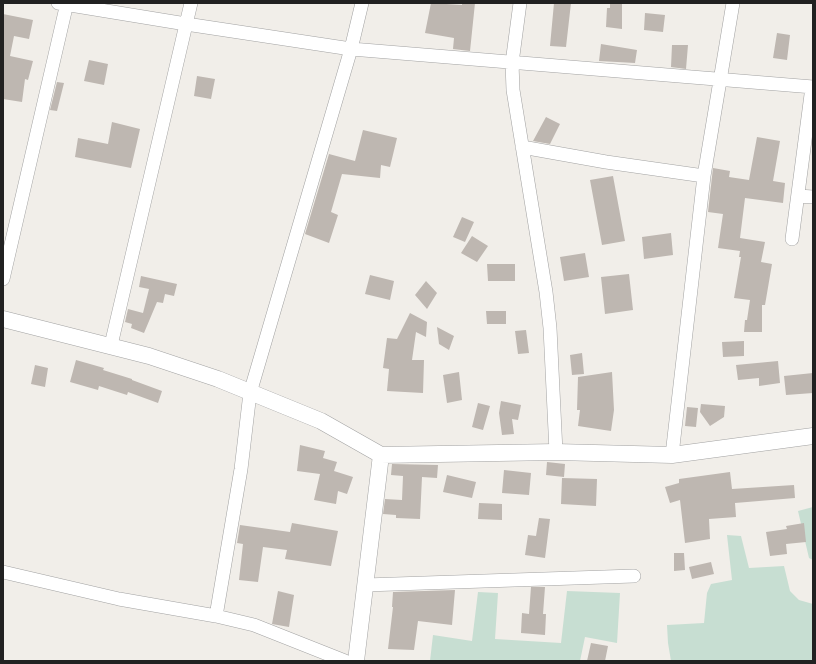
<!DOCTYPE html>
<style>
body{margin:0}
#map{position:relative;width:816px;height:664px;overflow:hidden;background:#f1eee9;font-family:"PT Sans Narrow",sans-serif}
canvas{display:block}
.frame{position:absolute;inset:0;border:4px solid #212121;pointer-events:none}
</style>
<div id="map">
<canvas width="816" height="664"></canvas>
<div class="frame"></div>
</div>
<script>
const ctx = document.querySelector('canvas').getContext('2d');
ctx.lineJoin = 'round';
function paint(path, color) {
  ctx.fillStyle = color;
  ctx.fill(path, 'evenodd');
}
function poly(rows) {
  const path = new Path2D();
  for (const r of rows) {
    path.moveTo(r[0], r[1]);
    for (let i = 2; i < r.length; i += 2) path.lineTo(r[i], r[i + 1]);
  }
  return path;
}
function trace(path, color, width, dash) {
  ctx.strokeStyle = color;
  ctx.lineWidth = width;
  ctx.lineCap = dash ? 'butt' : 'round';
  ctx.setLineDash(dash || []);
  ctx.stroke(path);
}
paint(poly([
 [813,507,813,560,809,558,798,511],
 [727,535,741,536,749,568,784,566,790,591,799,600,813,604,813,661,671,661,668,643,667,625,704,623,707,593,711,584,732,580],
 [567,591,620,593,617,643,585,637,580,661,430,661,433,635,472,641,478,592,498,593,495,639,561,643]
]), '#c7ded2');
paint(poly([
 [431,3,462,5,462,3,475,3,470,51,453,49,454,38,425,33],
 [554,3,571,3,566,47,550,46],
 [610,3,622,3,622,29,606,27,607,8,610,8],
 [645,13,665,15,663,32,644,30],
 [3,14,33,20,29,39,14,36,10,56,33,61,28,80,25,79,22,102,3,99],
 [777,33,790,35,787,60,773,58],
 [601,44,637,50,635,63,599,61],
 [672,45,688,45,686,69,671,67],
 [89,60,108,64,104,85,84,81],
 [197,76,215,79,211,99,194,96],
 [57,82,64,83,57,111,50,110],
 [546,117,560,124,550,144,533,141],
 [112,122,140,129,131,168,75,157,78,138,108,144],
 [363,130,397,138,390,167,381,165,380,178,342,174,331,212,338,215,329,243,305,234,329,154,355,161],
 [757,137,780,141,773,181,785,183,783,203,745,198,740,238,765,242,761,262,772,264,765,305,762,305,762,332,744,332,745,320,747,320,750,300,734,298,741,257,739,257,740,251,718,248,723,214,708,212,713,168,730,171,729,177,749,180],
 [613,176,625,241,602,245,590,180],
 [462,217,474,222,465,242,453,237],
 [671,233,673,255,644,259,642,237],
 [472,236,488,246,477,262,461,253],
 [585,253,589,277,564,281,560,257],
 [487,264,515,264,515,281,488,281],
 [629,274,633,310,605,314,601,277],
 [370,275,394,281,390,300,365,294],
 [141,276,177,284,174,296,165,294,163,303,157,302,144,333,131,328,132,324,125,322,128,309,143,313,149,289,139,287],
 [426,281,437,293,427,309,415,295],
 [486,311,506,311,506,324,487,324],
 [410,313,427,322,426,337,416,332,412,360,424,360,423,393,387,391,389,369,383,368,387,338,397,339],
 [437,327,454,336,449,350,439,344],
 [526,330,529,353,518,354,515,331],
 [744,341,744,356,723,357,722,342],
 [582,353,584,374,572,375,570,355],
 [76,360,104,368,103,370,132,379,132,380,162,391,158,403,128,392,127,395,99,386,98,390,70,382],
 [778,361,780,383,759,386,759,378,738,380,736,365],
 [35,365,48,368,45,387,31,384],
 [459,372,462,400,447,403,443,375],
 [612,372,614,410,611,431,578,426,580,410,577,410,578,377],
 [813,373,813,393,786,395,784,376],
 [501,401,521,405,518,420,512,419,514,434,502,435,499,413],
 [478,403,490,406,483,430,472,427],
 [701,404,725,406,724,417,710,426,700,412],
 [687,407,698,408,696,427,685,426],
 [300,445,325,451,323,458,337,462,334,471,353,477,347,494,338,491,336,504,314,500,320,474,297,471],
 [547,462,565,464,564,477,546,475],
 [392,464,438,465,437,478,422,477,420,519,396,518,396,515,383,514,385,499,402,500,403,476,391,475],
 [504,470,531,473,529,495,502,493],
 [730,472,732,489,794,485,795,498,735,503,736,517,709,519,710,539,685,543,680,500,670,503,665,487,679,483,679,479],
 [447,475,476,482,472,498,443,492],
 [562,478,597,479,596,506,561,504],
 [479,503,502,504,502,520,478,519],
 [539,518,550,519,545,558,525,555,528,535,536,536],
 [292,523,338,531,331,566,285,559,287,550,263,547,258,582,239,580,243,544,237,543,240,525,290,532],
 [804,523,806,542,786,544,787,554,770,556,766,532,787,529,786,526],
 [674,553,684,553,685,570,674,571],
 [711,562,714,574,692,579,689,567],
 [531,587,545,587,543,614,546,614,545,635,521,633,522,613,529,614],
 [455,590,452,625,418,621,414,650,388,649,393,607,392,607,393,592],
 [278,591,294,595,289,627,272,624],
 [591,643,608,646,605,661,587,661]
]), '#beb7b1');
const minor = poly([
 [58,3,186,24,351,49,250,393,241,469,216,616],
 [362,3,351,49,813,87],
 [520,3,512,63,513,90,546,292,550,328,556,452],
 [522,147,606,162,704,176],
 [798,196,813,197],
 [792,239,812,87],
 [3,279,67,3],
 [111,345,191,3],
 [672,455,704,176,733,3],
 [3,572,119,599,216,616,254,625,345,661],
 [365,585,634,576]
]);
const tertiary = poly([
 [3,319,149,356,218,379,321,421,381,455,556,452,672,455,813,436],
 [356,661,381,455]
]);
trace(minor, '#a2a2a2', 14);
trace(tertiary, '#a2a2a2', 17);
trace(minor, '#fff', 13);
trace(tertiary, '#fff', 16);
</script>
